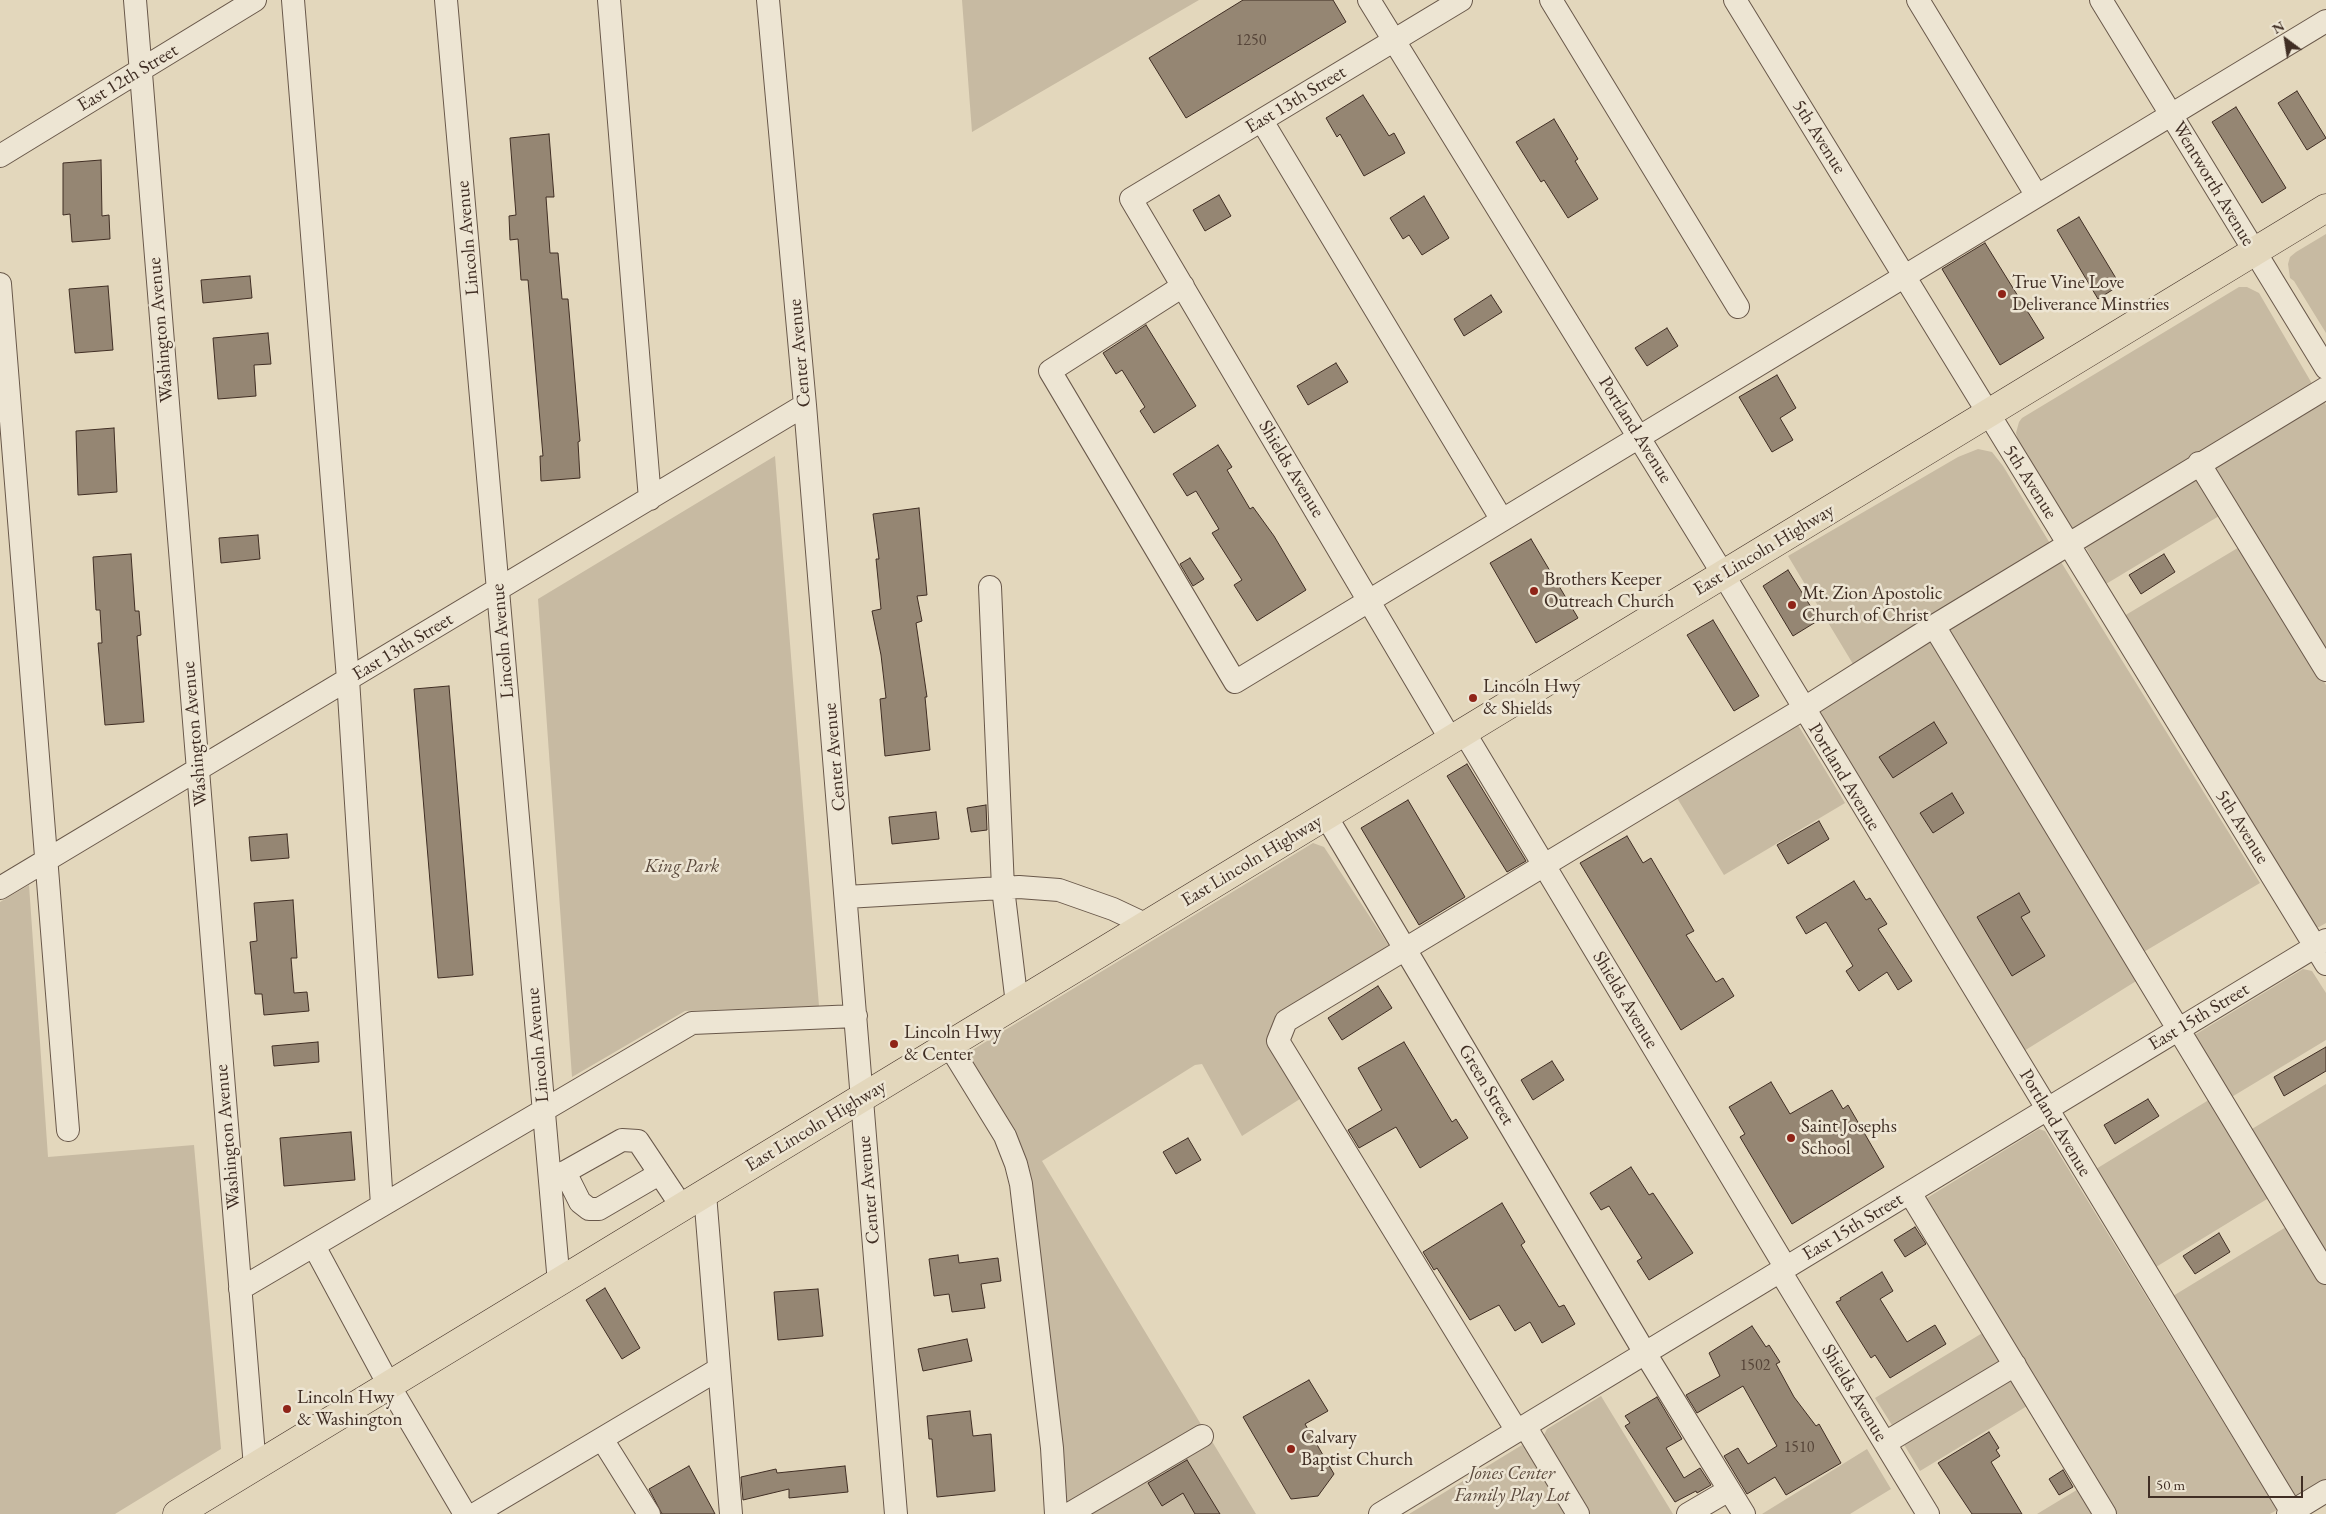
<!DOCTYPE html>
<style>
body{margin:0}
#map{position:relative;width:2326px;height:1514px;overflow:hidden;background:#e3d7bc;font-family:"EB Garamond",serif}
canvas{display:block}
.north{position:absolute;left:2261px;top:15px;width:50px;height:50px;-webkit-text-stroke:4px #ede5d3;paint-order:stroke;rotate:329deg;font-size:14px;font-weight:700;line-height:20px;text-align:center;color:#402e24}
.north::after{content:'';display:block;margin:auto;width:18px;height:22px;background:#402e24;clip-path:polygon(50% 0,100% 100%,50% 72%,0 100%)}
.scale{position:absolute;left:2148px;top:1476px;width:155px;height:22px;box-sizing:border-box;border:2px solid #402e24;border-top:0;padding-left:6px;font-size:15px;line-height:18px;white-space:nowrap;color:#402e24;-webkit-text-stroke:4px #ede5d3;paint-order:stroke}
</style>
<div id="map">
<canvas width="2326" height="1514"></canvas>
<div class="north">N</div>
<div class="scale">50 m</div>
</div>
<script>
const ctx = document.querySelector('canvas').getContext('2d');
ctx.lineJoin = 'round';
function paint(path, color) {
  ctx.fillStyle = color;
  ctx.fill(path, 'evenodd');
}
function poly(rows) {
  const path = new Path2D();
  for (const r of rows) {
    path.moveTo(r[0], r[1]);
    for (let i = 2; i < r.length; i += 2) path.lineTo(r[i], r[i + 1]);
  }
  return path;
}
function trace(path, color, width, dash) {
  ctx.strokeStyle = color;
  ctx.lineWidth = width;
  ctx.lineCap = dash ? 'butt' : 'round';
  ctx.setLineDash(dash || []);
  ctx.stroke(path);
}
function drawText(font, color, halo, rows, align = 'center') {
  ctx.font = font + ' "EB Garamond",serif';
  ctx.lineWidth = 5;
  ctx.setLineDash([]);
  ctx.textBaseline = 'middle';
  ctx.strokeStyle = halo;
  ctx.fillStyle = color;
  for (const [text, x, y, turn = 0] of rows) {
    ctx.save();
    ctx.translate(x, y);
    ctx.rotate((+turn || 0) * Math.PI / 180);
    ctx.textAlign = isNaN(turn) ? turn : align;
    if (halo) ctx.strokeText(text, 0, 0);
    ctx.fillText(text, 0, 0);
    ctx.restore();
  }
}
paint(poly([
 [962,0,1199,0,972,132],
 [2326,234,2326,333,2294,281,2290,278,2288,264,2290,257,2296,252],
 [2239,287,2247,287,2259,293,2314,387,2077,531,2069,529,2018,440,2016,433,2019,422,2022,418],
 [2321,397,2326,405,2326,661,2208,466],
 [1978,449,1992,452,2003,466,2051,545,1856,669,1788,556,1958,457],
 [775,456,819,1006,685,1011,572,1077,538,599],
 [2199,472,2224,513,2106,584,2085,546],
 [2241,546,2326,685,2326,923,2319,927,2313,927,2124,616],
 [2061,562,2260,883,2142,953,1943,631],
 [1932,638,2141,978,2024,1051,1817,707],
 [1798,725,1845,803,1724,875,1674,793],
 [1313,843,1324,847,1391,949,1282,1017,1303,1097,1242,1136,1202,1064,1195,1065,1042,1161,1202,1426,1066,1507,1024,1167,964,1055],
 [29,885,48,1157,194,1145,221,1449,115,1514,0,1514,0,902],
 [2303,969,2312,971,2326,993,2326,1040,2230,1098,2193,1036],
 [2326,1084,2326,1260,2247,1132],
 [2212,1098,2272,1196,2156,1267,2096,1169],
 [2039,1129,2045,1131,2277,1510,2270,1514,2116,1514,1922,1201],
 [2291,1224,2326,1281,2326,1481,2297,1499,2173,1296],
 [1989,1329,2010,1363,1895,1430,1875,1398],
 [2014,1372,2032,1403,1920,1471,1900,1438],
 [1601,1396,1673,1514,1590,1514,1544,1439,1544,1435,1547,1429],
 [1210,1438,1256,1514,1080,1514],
 [1522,1445,1526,1448,1565,1514,1409,1514],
 [1867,1449,1891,1489,1850,1514,1762,1514],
 [2085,1485,2102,1514,2037,1514]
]), '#c7baa2');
const building = poly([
 [1243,0,1333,0,1346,22,1186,118,1149,58,1243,0],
 [2297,91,2326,138,2307,150,2278,103,2297,91],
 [1363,95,1389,136,1394,133,1405,153,1364,176,1340,134,1337,137,1326,118,1363,95],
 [2236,107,2286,188,2262,203,2212,122,2236,107],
 [1554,119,1578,159,1575,161,1598,199,1568,218,1544,180,1541,182,1516,142,1554,119],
 [549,134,554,197,546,197,550,253,558,253,562,299,568,299,580,441,578,442,580,478,541,481,540,456,543,456,528,280,521,280,518,239,510,240,509,216,516,215,510,138,549,134],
 [101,160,102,216,109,215,110,239,72,242,70,214,63,215,63,163,101,160],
 [1219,195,1231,216,1205,231,1193,210,1219,195],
 [1424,196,1449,238,1422,255,1409,235,1403,239,1390,218,1424,196],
 [2079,217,2120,285,2098,299,2057,230,2079,217],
 [1985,243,2044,338,2000,365,1942,269,1985,243],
 [250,276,252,298,203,303,201,280,250,276],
 [108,286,113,350,75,353,69,289,108,286],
 [1491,295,1502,312,1464,336,1454,319,1491,295],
 [1146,325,1196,406,1154,433,1140,411,1145,407,1122,370,1116,374,1103,353,1146,325],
 [1667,328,1678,346,1647,366,1635,348,1667,328],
 [268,333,271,364,254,365,256,396,218,399,213,338,268,333],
 [1336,363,1348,382,1308,405,1297,386,1336,363],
 [1777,375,1796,408,1780,418,1793,440,1772,452,1739,397,1777,375],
 [114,428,117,492,78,495,76,431,114,428],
 [1218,445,1232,467,1227,470,1250,509,1253,507,1274,536,1306,590,1257,621,1234,585,1242,580,1212,533,1219,529,1196,491,1187,496,1173,474,1218,445],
 [919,508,927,595,917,596,922,621,916,623,927,697,925,697,930,750,885,756,880,699,886,698,881,655,872,611,881,609,876,559,879,559,873,514,919,508],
 [258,535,260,559,221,563,219,538,258,535],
 [1531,539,1578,618,1536,643,1490,563,1531,539],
 [131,554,135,611,139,611,141,635,137,636,144,722,105,725,98,643,102,643,100,610,96,610,93,557,131,554],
 [2164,554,2175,572,2141,594,2129,575,2164,554],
 [1190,558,1204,579,1193,586,1180,564,1190,558],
 [1788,570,1819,620,1793,636,1763,586,1788,570],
 [1713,620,1759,696,1734,711,1687,635,1713,620],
 [449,686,473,975,438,978,414,689,449,686],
 [1934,722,1947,743,1893,778,1879,757,1934,722],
 [1467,764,1526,861,1507,872,1447,776,1467,764],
 [1952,793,1964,813,1933,833,1920,813,1952,793],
 [1408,800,1465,897,1419,925,1361,828,1408,800],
 [986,805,987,830,971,832,967,808,986,805],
 [936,812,939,839,892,844,889,817,936,812],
 [1819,821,1829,839,1788,864,1777,845,1819,821],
 [287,834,289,858,251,861,249,837,287,834],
 [1627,836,1643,863,1651,858,1694,931,1686,935,1716,982,1723,978,1734,996,1681,1030,1580,863,1627,836],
 [1854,881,1866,900,1870,898,1887,924,1878,929,1912,981,1898,990,1887,972,1859,991,1846,971,1853,966,1826,922,1806,934,1796,917,1854,881],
 [2019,893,2030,912,2021,917,2045,956,2012,976,1977,917,2019,893],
 [293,900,297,958,291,958,294,993,307,992,309,1011,264,1015,262,994,255,994,252,962,250,942,257,941,254,903,293,900],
 [1378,986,1392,1008,1342,1040,1328,1018,1378,986],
 [318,1042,319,1062,274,1066,272,1046,318,1042],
 [1404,1042,1452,1122,1456,1119,1468,1138,1420,1168,1396,1127,1359,1148,1348,1130,1382,1110,1358,1068,1404,1042],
 [2326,1047,2326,1071,2284,1096,2274,1077,2326,1047],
 [1552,1061,1564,1080,1533,1100,1521,1080,1552,1061],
 [1771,1082,1790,1114,1832,1090,1843,1109,1848,1105,1884,1167,1792,1224,1740,1137,1745,1134,1729,1107,1771,1082],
 [2148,1099,2159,1116,2115,1144,2104,1125,2148,1099],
 [351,1132,355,1180,284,1186,280,1138,351,1132],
 [1188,1138,1201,1160,1176,1174,1163,1152,1188,1138],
 [1631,1167,1649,1195,1653,1193,1693,1253,1649,1280,1637,1261,1642,1258,1609,1206,1601,1210,1590,1193,1631,1167],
 [1502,1203,1525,1242,1521,1245,1559,1307,1564,1305,1575,1324,1542,1343,1530,1322,1515,1331,1499,1305,1470,1320,1437,1268,1434,1270,1423,1252,1502,1203],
 [1915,1227,1926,1244,1905,1257,1894,1240,1915,1227],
 [2219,1233,2230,1252,2195,1274,2183,1256,2219,1233],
 [958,1255,959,1263,998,1258,1001,1281,981,1284,985,1308,952,1312,949,1294,934,1296,929,1259,958,1255],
 [1882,1272,1893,1291,1880,1299,1907,1342,1935,1325,1946,1344,1890,1378,1875,1355,1871,1358,1836,1302,1841,1300,1840,1298,1882,1272],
 [605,1288,640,1348,622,1359,586,1300,605,1288],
 [818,1289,823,1336,778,1340,774,1292,818,1289],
 [1752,1326,1766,1347,1769,1345,1780,1362,1776,1364,1794,1397,1816,1426,1819,1424,1841,1463,1786,1495,1775,1477,1747,1494,1724,1456,1738,1448,1748,1464,1777,1446,1743,1386,1697,1413,1686,1395,1720,1376,1709,1353,1752,1326],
 [967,1339,972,1361,923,1371,918,1349,967,1339],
 [1309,1380,1328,1411,1305,1424,1334,1474,1318,1496,1291,1499,1243,1417,1309,1380],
 [1657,1397,1682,1439,1666,1448,1684,1478,1700,1468,1711,1485,1697,1493,1696,1491,1675,1502,1625,1426,1630,1423,1625,1416,1657,1397],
 [970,1411,973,1436,991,1434,995,1491,937,1497,932,1439,929,1439,927,1416,970,1411],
 [1989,1432,1999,1448,1996,1450,2000,1456,1991,1462,2022,1514,1972,1514,1938,1463,1989,1432],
 [1187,1460,1220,1514,1195,1514,1183,1493,1162,1506,1148,1483,1187,1460],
 [689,1466,713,1510,715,1514,662,1514,649,1489,689,1466],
 [845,1466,848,1492,789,1498,789,1489,743,1500,741,1477,776,1469,777,1473,845,1466],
 [2063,1470,2073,1487,2059,1495,2049,1479,2063,1470]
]);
paint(building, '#958673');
trace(building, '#402e24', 1);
const minor = poly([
 [135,0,255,1467],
 [293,0,348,679,382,1205],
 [446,0,559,1283],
 [609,0,650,499],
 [768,0,805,405,896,1514],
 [1369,0,1723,574,2293,1514],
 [1551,0,1738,307],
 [1735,0,2326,964],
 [1918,0,2037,196],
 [2101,0,2326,368],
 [1262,121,1502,520],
 [0,156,255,0],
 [0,284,68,1130],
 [1183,286,1050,371,1235,682,2326,21],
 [2199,463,2326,670],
 [990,587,1003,888,1017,1004],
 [1934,626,2326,1273],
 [1464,732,1786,1268],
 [1451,740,1131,199,1461,0],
 [1326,816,1645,1353,1744,1514],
 [0,888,805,405],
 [846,897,1019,887,1059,890,1113,909,1147,925],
 [949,1045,1005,1136,1016,1164,1021,1184,1052,1448,1056,1514],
 [565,1172,580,1202,589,1209,599,1209,659,1174],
 [550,1178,565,1172,622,1140,638,1141,682,1207],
 [1910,1193,2105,1514],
 [705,1194,731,1514],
 [314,1246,390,1387,465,1514],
 [1780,1271,1928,1514],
 [240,1289,692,1023,856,1016],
 [1525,1426,1578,1514],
 [1517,1431,1278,1041,1286,1021,1803,709,1934,626,2326,388],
 [602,1439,649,1514],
 [1885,1443,2015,1365],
 [475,1514,719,1369],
 [1069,1514,1202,1436],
 [1380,1514,2326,940],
 [1688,1514,1729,1490],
 [2288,1514,2326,1491]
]);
const major = poly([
 [177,1514,2326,208]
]);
trace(minor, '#69584a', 24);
trace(major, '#402e24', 29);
trace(minor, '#ede5d3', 22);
trace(major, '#e3d7bc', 28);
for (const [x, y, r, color] of [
 [2002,294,5,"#8f2418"],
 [1534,591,5,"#8f2418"],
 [1792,605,5,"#8f2418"],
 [1473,698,5,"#8f2418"],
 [894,1044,5,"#8f2418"],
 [1791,1138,5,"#8f2418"],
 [287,1409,5,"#8f2418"],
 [1291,1449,5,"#8f2418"]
]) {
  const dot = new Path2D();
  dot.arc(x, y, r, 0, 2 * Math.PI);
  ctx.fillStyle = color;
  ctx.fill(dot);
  trace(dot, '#ede5d3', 2);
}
drawText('16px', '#554438', null, [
 ["1250",1251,41],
 ["1502",1755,1366],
 ["1510",1799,1448]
]);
drawText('19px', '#402e24', '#ede5d3', [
 ["East 12th Street",128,78,-31],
 ["East 13th Street",1296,100,-31],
 ["5th Avenue",1819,137,58],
 ["Wentworth Avenue",2213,184,59],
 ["Lincoln Avenue",468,238,-95],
 ["Washington Avenue",161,330,-95],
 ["Center Avenue",800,353,-95],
 ["Portland Avenue",1635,430,58],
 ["Shields Avenue",1291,469,59],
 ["5th Avenue",2030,482,58],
 ["East Lincoln Highway",1764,550,-31],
 ["Lincoln Avenue",503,641,-95],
 ["East 13th Street",403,647,-31],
 ["Washington Avenue",195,734,-95],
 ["Center Avenue",835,757,-95],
 ["Portland Avenue",1844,777,59],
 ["5th Avenue",2242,827,58],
 ["East Lincoln Highway",1252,861,-31],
 ["Shields Avenue",1625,1000,59],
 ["East 15th Street",2199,1017,-31],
 ["Lincoln Avenue",538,1045,-95],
 ["Green Street",1486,1085,59],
 ["Portland Avenue",2055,1123,59],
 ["East Lincoln Highway",816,1126,-31],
 ["Washington Avenue",228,1137,-95],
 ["Center Avenue",869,1190,-95],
 ["East 15th Street",1853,1227,-31],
 ["Shields Avenue",1854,1393,59]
]);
drawText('19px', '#402e24', '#ede5d3', [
 ["True Vine Love",2012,283],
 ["Deliverance Minstries",2012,305],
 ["Brothers Keeper",1544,580],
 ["Outreach Church",1544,602],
 ["Mt. Zion Apostolic",1802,594],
 ["Church of Christ",1802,616],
 ["Lincoln Hwy",1483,687],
 ["& Shields",1483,709],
 ["Lincoln Hwy",904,1033],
 ["& Center",904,1055],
 ["Saint Josephs",1801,1127],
 ["School",1801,1149],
 ["Lincoln Hwy",297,1398],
 ["& Washington",297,1420],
 ["Calvary",1301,1438],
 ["Baptist Church",1301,1460]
], 'left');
drawText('italic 19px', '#5b4a3d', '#ede5d3', [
 ["King Park",682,867],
 ["Jones Center",1512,1474],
 ["Family Play Lot",1512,1496]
]);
</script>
